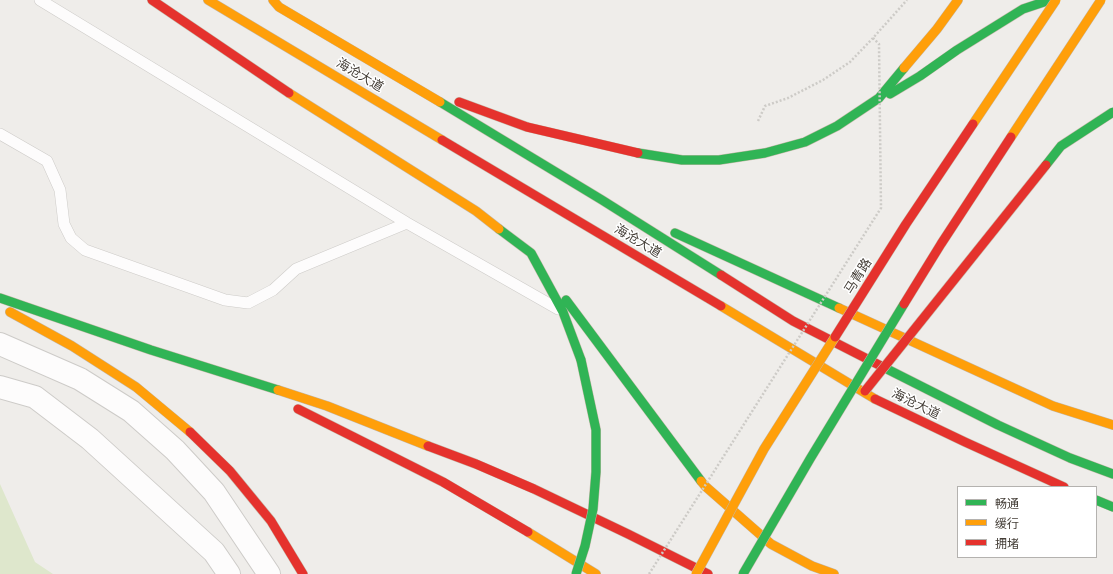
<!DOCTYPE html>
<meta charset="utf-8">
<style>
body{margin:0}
#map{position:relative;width:1113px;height:574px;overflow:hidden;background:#efedea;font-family:Lato,"Noto Sans SC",sans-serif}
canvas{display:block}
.legend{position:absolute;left:957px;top:486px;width:140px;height:72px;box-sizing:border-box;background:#fff;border:1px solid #b4b2af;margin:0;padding:5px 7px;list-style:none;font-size:12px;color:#443e37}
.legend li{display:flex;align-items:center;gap:8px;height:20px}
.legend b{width:20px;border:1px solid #b4b2af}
</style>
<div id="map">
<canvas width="1113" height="574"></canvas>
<ul class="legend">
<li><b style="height:5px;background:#30b455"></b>畅通</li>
<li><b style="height:5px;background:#ff9f0a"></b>缓行</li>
<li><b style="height:5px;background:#e5322d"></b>拥堵</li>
</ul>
</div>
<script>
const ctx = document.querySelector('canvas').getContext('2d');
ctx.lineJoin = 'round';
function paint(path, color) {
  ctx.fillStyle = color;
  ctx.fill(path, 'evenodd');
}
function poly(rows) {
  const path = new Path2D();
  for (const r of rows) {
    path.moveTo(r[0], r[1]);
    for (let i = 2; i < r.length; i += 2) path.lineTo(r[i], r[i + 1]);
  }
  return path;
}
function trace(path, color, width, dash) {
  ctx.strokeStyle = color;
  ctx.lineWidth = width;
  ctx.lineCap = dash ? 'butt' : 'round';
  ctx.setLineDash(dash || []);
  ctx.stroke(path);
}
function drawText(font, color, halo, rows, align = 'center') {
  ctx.font = font + ' Lato,"Noto Sans SC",sans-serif';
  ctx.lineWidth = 3;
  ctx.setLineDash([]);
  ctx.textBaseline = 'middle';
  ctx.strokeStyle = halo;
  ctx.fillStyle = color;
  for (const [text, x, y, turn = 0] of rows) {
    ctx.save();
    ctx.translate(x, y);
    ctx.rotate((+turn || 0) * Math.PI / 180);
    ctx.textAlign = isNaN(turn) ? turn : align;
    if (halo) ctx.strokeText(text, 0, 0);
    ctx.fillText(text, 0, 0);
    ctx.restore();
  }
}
paint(poly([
 [0,484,35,562,53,574,0,574]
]), '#dee7cc');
const lane = poly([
 [40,0,407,223,558,309],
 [0,134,47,161,60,190,64,224,71,238,85,250,225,300,248,303,273,290,296,269,407,223]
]);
const street = poly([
 [0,344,80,379,131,411,175,450,214,492,269,574],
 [0,387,35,397,90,439,214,552,229,574]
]);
const fast = poly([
 [890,94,920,76,957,50,1023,9,1050,0],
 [440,102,602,200,721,275],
 [638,153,682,160,719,160,765,153,805,142,837,126,879,98,904,68],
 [499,229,531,253,563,312,581,360],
 [675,233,839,308],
 [0,298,151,350,278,390],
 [566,300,701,481],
 [881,366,998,425,1070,458,1113,474],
 [1096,500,1113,507]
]);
const slow = poly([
 [208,0,442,140],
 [273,0,279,7,440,102],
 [904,68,937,29,958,0],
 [289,93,476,211,499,229],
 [721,306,875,399],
 [839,308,1053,406,1113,425],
 [10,312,72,346,136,387,190,432],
 [278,390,327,406,428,446],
 [701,481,705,486,771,544,812,566,834,574],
 [528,532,596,574]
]);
const jam = poly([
 [152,0,289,93],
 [459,102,527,127,638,153],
 [442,140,721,306],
 [721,275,793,321,881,366],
 [875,399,965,442,1064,487],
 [298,409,443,482,528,532],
 [190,432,230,471,271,521,303,574],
 [428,446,476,464,534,489,628,534,708,574]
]);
trace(lane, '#cdcbc8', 12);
trace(street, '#cdcbc8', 24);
trace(fast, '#c4b8a8', 10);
trace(slow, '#c4b8a8', 10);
trace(jam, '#c4b8a8', 10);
trace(poly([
 [758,121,765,106,788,98,823,80,850,62,873,38,907,0]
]), '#cdcbc7', 2.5, [2, 2]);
trace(lane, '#fdfcfc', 11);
trace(street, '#fdfcfc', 22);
trace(fast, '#30b455', 9);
trace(slow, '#ff9f0a', 9);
trace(jam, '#e5322d', 9);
const fastBridge = poly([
 [1046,165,1061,146,1113,112],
 [576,574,585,546,593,509,596,472,596,430,581,360],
 [743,574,810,459,904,304]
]);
const slowBridge = poly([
 [973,124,1056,0],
 [1011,137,1101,0],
 [696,574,764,449,835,337]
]);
const jamBridge = poly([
 [904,304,941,244,1011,137],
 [835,337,906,224,973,124],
 [865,391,1046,165]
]);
trace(fastBridge, '#c4b8a8', 10, []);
trace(slowBridge, '#c4b8a8', 10, []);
trace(jamBridge, '#c4b8a8', 10, []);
trace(poly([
 [649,574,881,208,879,44,873,38]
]), '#cdcbc7', 2.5, [2, 2]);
trace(fastBridge, '#30b455', 9);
trace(slowBridge, '#ff9f0a', 9);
trace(jamBridge, '#e5322d', 9);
drawText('13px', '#443e37', '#fff', [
 ["海沧大道",360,75,31],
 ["海沧大道",638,241,31],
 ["马青路",858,276,-58],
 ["海沧大道",916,404,26]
]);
</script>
